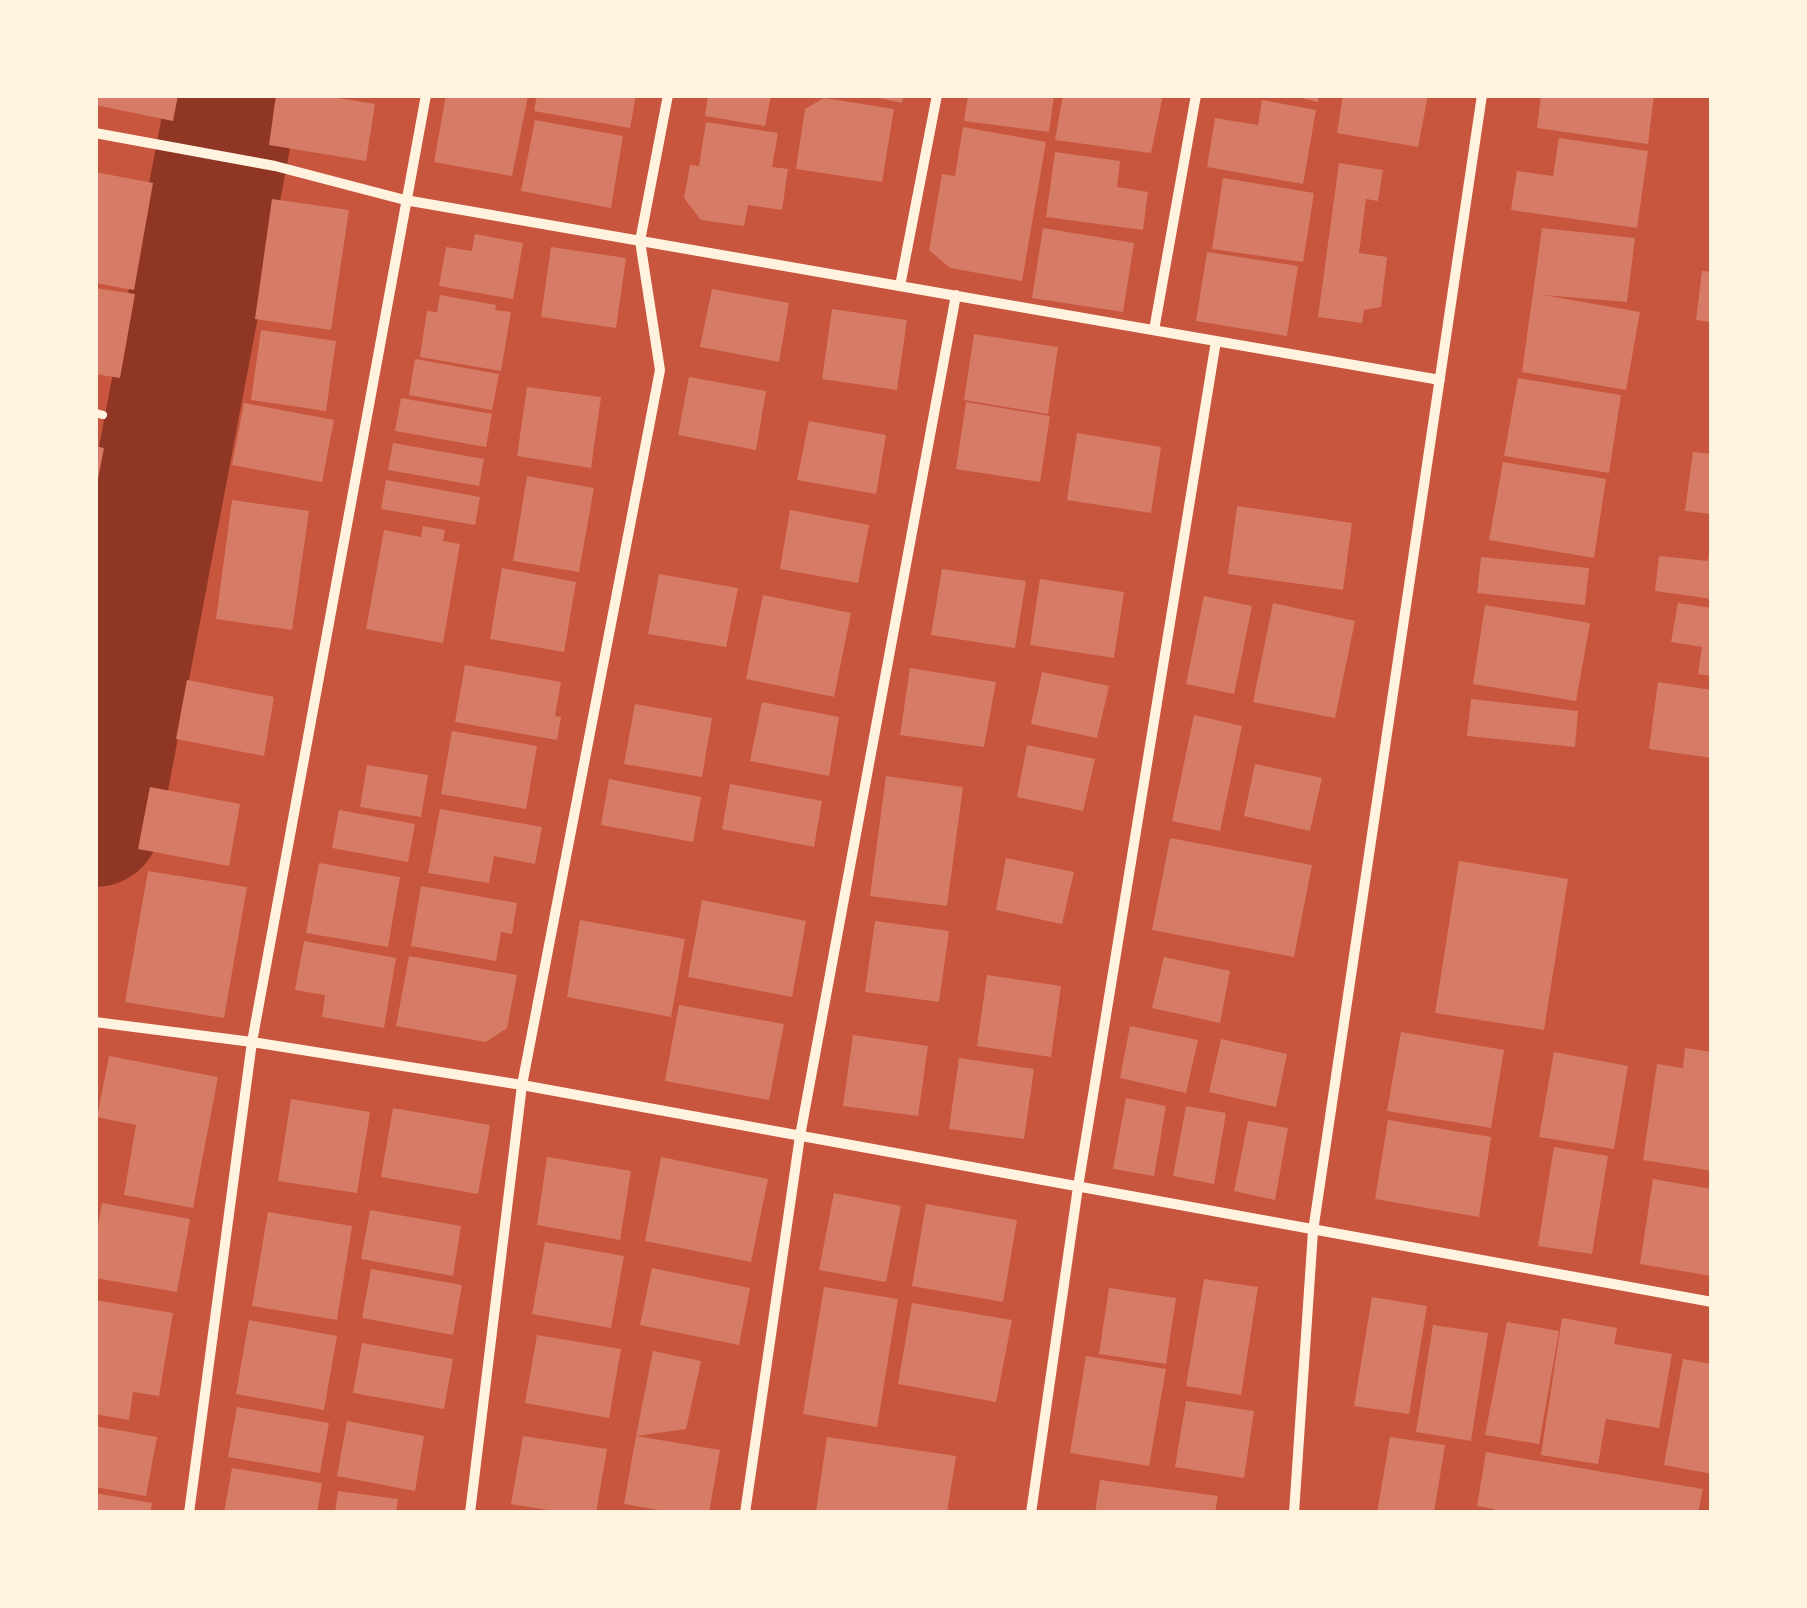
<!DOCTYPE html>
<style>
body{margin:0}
#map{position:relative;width:1807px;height:1608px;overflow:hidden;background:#c8553d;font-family:"Titillium Web",sans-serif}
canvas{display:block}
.frame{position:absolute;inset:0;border:98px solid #fff3e0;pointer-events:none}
</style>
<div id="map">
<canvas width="1807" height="1608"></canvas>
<div class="frame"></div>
</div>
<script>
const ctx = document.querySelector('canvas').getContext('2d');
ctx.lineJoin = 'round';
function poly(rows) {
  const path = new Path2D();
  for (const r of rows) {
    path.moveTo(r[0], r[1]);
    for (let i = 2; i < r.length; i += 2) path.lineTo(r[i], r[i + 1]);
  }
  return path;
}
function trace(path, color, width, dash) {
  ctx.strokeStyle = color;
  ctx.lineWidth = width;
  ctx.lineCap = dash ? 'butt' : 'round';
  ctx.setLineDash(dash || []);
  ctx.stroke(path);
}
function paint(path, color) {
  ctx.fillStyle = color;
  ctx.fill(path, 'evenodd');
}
trace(poly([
 [95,821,233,95]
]), '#8f3625', 132);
paint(poly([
 [95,95,178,95,173,121,95,105],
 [276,95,320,95,375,104,366,161,269,145],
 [446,95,528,96,512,176,434,162],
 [537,95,636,95,630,128,534,111],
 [708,95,771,95,765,126,705,116],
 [866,95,904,95,902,103],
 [968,95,1054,95,1049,132,964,121],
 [1063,95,1163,95,1151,153,1055,140],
 [1290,95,1319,95,1318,102],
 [1343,95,1428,95,1418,147,1337,133],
 [1541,95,1654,95,1648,144,1537,128],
 [824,98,894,109,882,182,796,169,805,109],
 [1262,100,1316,110,1303,184,1207,167,1215,118,1258,125],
 [535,120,623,136,611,208,521,191],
 [706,122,778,133,772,167,788,169,782,210,748,205,744,226,701,220,684,198,690,165,699,166],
 [963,127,1046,142,1022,281,950,268,929,250,942,174,955,176],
 [1559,138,1648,151,1637,228,1511,210,1517,171,1553,176],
 [1055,152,1120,161,1117,187,1148,192,1143,230,1046,217],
 [1339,163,1383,170,1378,201,1366,199,1359,253,1387,257,1381,307,1364,310,1362,323,1318,317],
 [95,172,153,183,134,290,95,283],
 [1223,178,1314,193,1303,262,1212,249],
 [272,199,349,210,331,330,255,319],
 [1043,228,1134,243,1123,312,1032,298],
 [1542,228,1635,238,1627,302,1543,295,1640,312,1626,390,1522,372],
 [475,234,523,243,513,299,439,286,446,247,472,251],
 [551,247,626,258,616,328,541,317],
 [1207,252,1298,266,1287,336,1196,321],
 [1702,271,1712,272,1712,322,1696,320],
 [95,288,135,294,120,378,95,374],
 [712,289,789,303,779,362,700,347],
 [440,295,496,305,495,310,511,312,501,371,420,357,427,311,437,312],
 [832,309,907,320,897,390,822,379],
 [261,330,336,341,326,411,251,400],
 [974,334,1058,347,1048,414,964,400],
 [415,359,499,374,492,410,409,395],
 [689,377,766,391,756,450,678,435],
 [1518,378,1621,395,1609,473,1504,456],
 [527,387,601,397,591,468,517,456],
 [401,398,492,414,486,447,395,431],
 [966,402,1050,416,1040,482,956,469],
 [244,403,334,420,322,482,232,465],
 [809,421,886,435,876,494,797,480],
 [1077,433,1161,447,1151,513,1067,500],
 [393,443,484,459,479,486,388,470],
 [95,446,104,448,97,484,95,484],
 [1693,452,1712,454,1712,514,1685,511],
 [1503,462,1606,479,1594,558,1489,540],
 [527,476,594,488,579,572,513,561],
 [386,480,480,497,475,525,381,509],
 [232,500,309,511,292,630,216,619],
 [1237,506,1352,523,1343,590,1228,574],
 [790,510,869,525,858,583,780,569],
 [423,526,445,530,443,541,460,544,443,643,366,629,384,530,421,537],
 [1710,551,1712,599,1655,591,1659,556,1708,561],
 [1481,557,1589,568,1585,605,1477,593],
 [502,568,576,582,564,652,490,639],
 [942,569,1026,581,1015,648,931,635],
 [659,574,738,588,726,647,648,634],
 [1040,579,1124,592,1114,658,1030,645],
 [763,595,851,613,834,697,746,679],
 [1204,596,1252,606,1234,694,1186,684],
 [1273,603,1355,621,1335,718,1253,702],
 [1678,603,1712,608,1712,676,1698,674,1702,647,1671,642],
 [1485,605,1590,623,1576,701,1473,684],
 [465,665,561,682,555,716,561,717,557,740,455,722],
 [910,668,996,682,984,747,900,735],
 [1042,672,1109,686,1097,738,1031,724],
 [187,680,274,697,264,756,176,739],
 [1658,682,1712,690,1712,758,1649,749],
 [1471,699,1578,711,1575,747,1467,736],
 [762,702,839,717,829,776,750,761],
 [635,704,712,718,702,777,624,764],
 [1194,715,1242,726,1220,831,1172,821],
 [452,731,537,746,526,809,441,794],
 [1027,745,1095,759,1083,811,1017,797],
 [1255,764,1322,778,1310,831,1244,816],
 [367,765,428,775,421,817,360,807],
 [886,776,963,787,947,906,870,896],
 [609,779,701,797,693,842,601,825],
 [730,784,822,801,814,847,722,829],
 [150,787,240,804,229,866,138,849],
 [440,809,542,827,535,864,494,856,489,883,428,873],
 [339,810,415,824,408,862,332,848],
 [1170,838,1312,865,1294,957,1152,930],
 [1006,858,1074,872,1062,924,996,910],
 [1459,861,1568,879,1544,1030,1435,1013],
 [319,863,400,877,388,947,306,933],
 [148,871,247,887,224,1018,125,1002],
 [421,886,517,903,512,934,501,932,496,961,411,946],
 [702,900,806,921,792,997,688,977],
 [580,920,685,939,671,1017,567,997],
 [875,921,949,931,939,1002,865,992],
 [304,941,396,958,384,1028,322,1017,325,995,295,990],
 [409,956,517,975,507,1028,486,1042,396,1026],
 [1164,957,1230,971,1220,1023,1152,1008],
 [987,975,1061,986,1051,1057,977,1046],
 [679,1005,784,1024,769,1100,665,1081],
 [1130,1026,1198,1040,1186,1093,1120,1078],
 [1401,1032,1504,1050,1491,1128,1387,1111],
 [853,1035,928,1046,918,1116,843,1106],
 [1221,1039,1287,1054,1276,1107,1209,1092],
 [1685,1048,1712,1052,1712,1171,1643,1160,1657,1064,1683,1068],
 [1554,1052,1628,1066,1614,1149,1539,1137],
 [109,1056,218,1077,193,1208,124,1195,136,1125,97,1117],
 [959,1058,1034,1069,1024,1139,949,1129],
 [1126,1098,1166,1106,1154,1176,1113,1169],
 [291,1099,370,1112,357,1193,278,1181],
 [1186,1106,1226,1113,1214,1184,1173,1176],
 [393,1108,490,1125,478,1194,381,1177],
 [1388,1120,1491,1137,1479,1217,1375,1199],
 [1248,1121,1288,1128,1275,1200,1234,1191],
 [1554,1147,1608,1156,1592,1254,1538,1246],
 [547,1157,631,1171,620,1240,537,1225],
 [661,1157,768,1179,751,1262,645,1241],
 [1653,1179,1712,1189,1712,1276,1640,1264],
 [834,1193,901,1206,886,1282,819,1270],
 [102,1203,190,1219,177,1292,95,1278,95,1243],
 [926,1204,1017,1220,1003,1302,912,1286],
 [370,1210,461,1226,453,1276,361,1259],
 [268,1212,352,1226,337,1320,252,1306],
 [545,1242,624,1256,611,1328,532,1314],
 [652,1268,750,1288,739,1345,640,1325],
 [371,1269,462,1285,453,1335,362,1318],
 [1204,1279,1258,1287,1241,1395,1186,1386],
 [824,1287,898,1299,877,1427,803,1414],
 [1109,1288,1176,1298,1166,1364,1099,1354],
 [1372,1297,1427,1306,1409,1414,1354,1406],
 [95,1300,173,1313,159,1396,133,1392,129,1420,95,1414],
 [912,1303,1012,1320,996,1402,898,1384],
 [1562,1318,1617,1328,1614,1344,1672,1354,1659,1428,1606,1419,1598,1464,1541,1455],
 [249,1320,337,1336,324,1410,236,1394],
 [1507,1322,1559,1331,1539,1444,1485,1435],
 [1433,1325,1488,1333,1471,1441,1416,1432],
 [537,1335,621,1349,609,1418,525,1403],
 [362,1343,453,1359,444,1409,353,1393],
 [653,1351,701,1361,686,1429,636,1436],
 [1086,1356,1166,1369,1149,1466,1070,1453],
 [1683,1359,1712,1364,1712,1474,1664,1465],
 [1186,1401,1254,1411,1244,1478,1175,1467],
 [237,1407,329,1423,320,1473,228,1457],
 [347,1421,424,1436,415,1491,337,1476],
 [95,1426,157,1437,146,1496,95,1487],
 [523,1436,607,1449,596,1513,567,1513,511,1504],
 [636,1436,720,1450,709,1513,675,1513,624,1504],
 [827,1437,956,1456,947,1513,816,1511],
 [1390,1437,1445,1445,1434,1513,1377,1513],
 [1486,1452,1703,1489,1698,1513,1493,1513,1494,1509,1477,1506],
 [232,1468,322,1483,317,1513,224,1513],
 [1100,1480,1218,1496,1215,1513,1095,1513],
 [338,1491,398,1499,396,1513,335,1513],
 [95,1493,152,1503,150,1513,95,1513]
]), '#d67c66');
trace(poly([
 [95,413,103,415]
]), '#fff3e0', 8);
trace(poly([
 [95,133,275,166,405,200,1440,380],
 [900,286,937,95],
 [1154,330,1196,95],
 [95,1022,252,1042,522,1085,1712,1302],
 [189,1513,252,1042,426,95],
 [470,1513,522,1085,660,370,640,241,668,95],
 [745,1513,800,1136,956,295],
 [1031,1513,1078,1187,1216,341],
 [1294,1513,1313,1231,1482,95]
]), '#fff3e0', 10);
</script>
